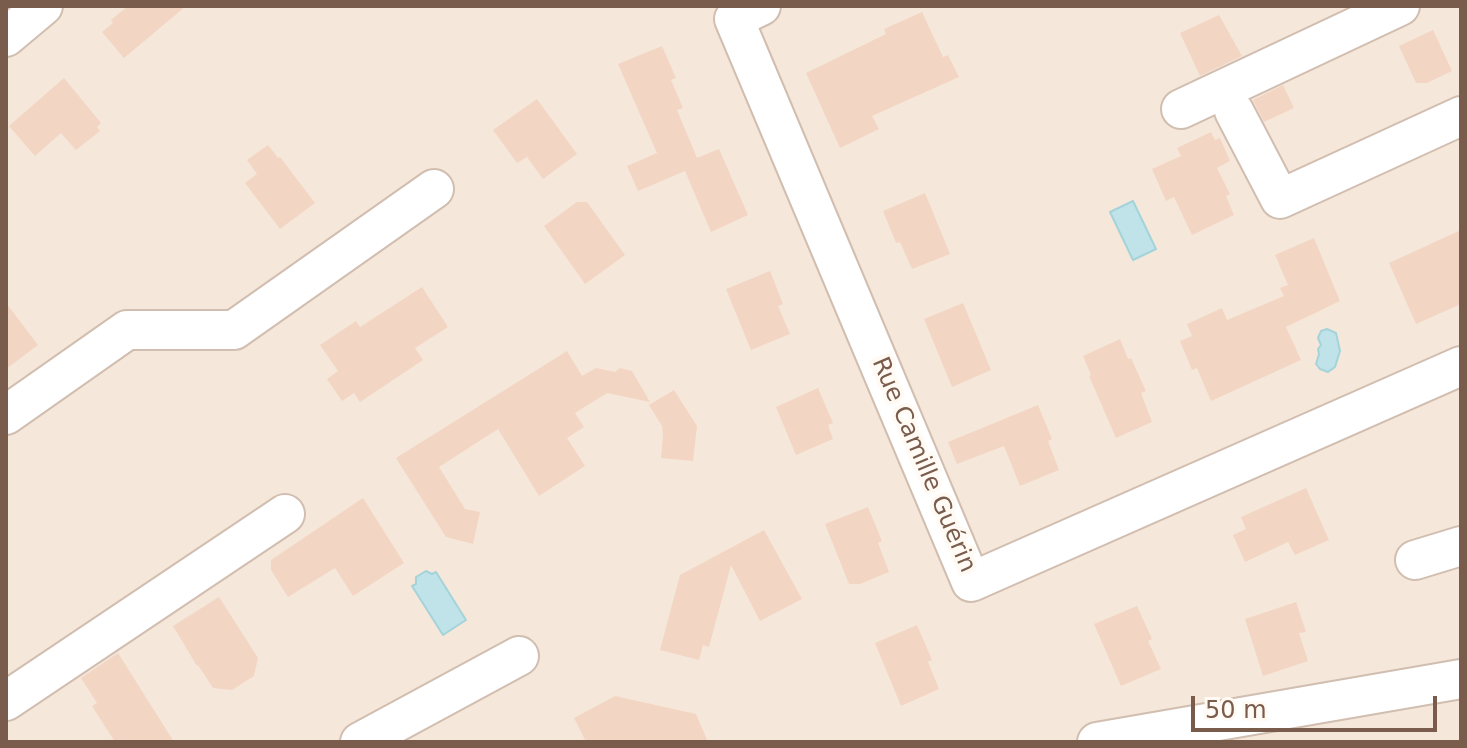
<!DOCTYPE html>
<meta charset="utf-8">
<style>
body{margin:0}
#map{position:relative;width:1467px;height:748px;overflow:hidden;background:#fdf6ec;font-family:"DejaVu Sans",sans-serif}
canvas{display:block}
.frame{position:absolute;inset:0;border:8px solid #7a5c4d;pointer-events:none}
.scale{position:absolute;left:1191px;top:696px;width:246px;height:36px;box-sizing:border-box;border:4px solid #7a5c4d;border-top:0;padding-left:10px;font-size:24px;line-height:28px;white-space:nowrap;color:#7a5c4d;-webkit-text-stroke:6px #fffaf3;paint-order:stroke}
</style>
<div id="map">
<canvas width="1467" height="748"></canvas>
<div class="frame"></div>
<div class="scale">50 m</div>
</div>
<script>
const ctx = document.querySelector('canvas').getContext('2d');
ctx.lineJoin = 'round';
function paint(path, color) {
  ctx.fillStyle = color;
  ctx.fill(path, 'evenodd');
}
function poly(rows) {
  const path = new Path2D();
  for (const r of rows) {
    path.moveTo(r[0], r[1]);
    for (let i = 2; i < r.length; i += 2) path.lineTo(r[i], r[i + 1]);
  }
  return path;
}
function trace(path, color, width, dash) {
  ctx.strokeStyle = color;
  ctx.lineWidth = width;
  ctx.lineCap = dash ? 'butt' : 'round';
  ctx.setLineDash(dash || []);
  ctx.stroke(path);
}
function drawText(font, color, halo, rows, align = 'center') {
  ctx.font = font + ' "DejaVu Sans",sans-serif';
  ctx.lineWidth = 8;
  ctx.setLineDash([]);
  ctx.textBaseline = 'middle';
  ctx.strokeStyle = halo;
  ctx.fillStyle = color;
  for (const [text, x, y, turn = 0] of rows) {
    ctx.save();
    ctx.translate(x, y);
    ctx.rotate((+turn || 0) * Math.PI / 180);
    ctx.textAlign = isNaN(turn) ? turn : align;
    if (halo) ctx.strokeText(text, 0, 0);
    ctx.fillText(text, 0, 0);
    ctx.restore();
  }
}
paint(poly([
 [6,6,1461,6,1461,742,6,742]
]), '#f5e8da');
const water = poly([
 [1133,201,1156,249,1133,260,1110,212,1133,201],
 [1327,329,1336,333,1340,351,1335,367,1328,372,1320,369,1316,364,1319,354,1318,349,1321,345,1318,338,1321,331,1327,329],
 [426,571,432,574,436,572,466,620,443,635,412,586,416,584,416,577,426,571]
]);
paint(water, '#bfe3e8');
trace(water, '#a5d3da', 2);
paint(poly([
 [128,6,186,6,124,58,102,32,113,23,111,20],
 [922,12,943,57,948,55,959,77,872,116,879,129,840,148,806,73,886,34,884,29],
 [1219,15,1242,56,1200,76,1180,33],
 [1433,30,1452,71,1427,83,1416,83,1399,46],
 [662,46,676,78,671,80,683,108,677,110,697,158,719,149,748,215,711,232,685,171,638,191,627,166,657,153,618,64],
 [64,78,101,123,97,127,100,131,76,150,61,133,35,156,9,126],
 [1283,85,1294,108,1264,122,1253,100],
 [537,99,577,154,543,179,527,157,517,163,493,130],
 [1211,132,1215,140,1220,138,1230,161,1217,168,1230,194,1226,196,1234,215,1192,235,1174,197,1166,201,1152,169,1181,156,1177,148],
 [268,145,278,158,280,157,315,203,280,229,245,183,257,174,247,160],
 [925,193,950,254,912,269,900,242,896,243,883,211],
 [577,202,587,202,625,255,585,284,544,226],
 [1461,230,1461,304,1416,324,1389,263],
 [1314,238,1340,301,1286,327,1301,360,1211,401,1197,368,1192,370,1180,341,1192,336,1187,324,1222,308,1227,320,1284,296,1280,288,1288,285,1275,255],
 [770,271,783,304,778,306,790,334,751,350,726,289],
 [422,287,448,327,415,348,423,360,360,402,354,393,342,401,327,379,338,371,320,345,356,321,360,327],
 [6,303,38,345,6,369],
 [963,303,991,370,952,387,924,319],
 [1120,339,1128,359,1131,358,1146,391,1141,393,1152,422,1116,438,1089,376,1091,375,1083,356],
 [567,351,582,376,596,368,615,372,620,368,632,371,650,402,607,393,575,413,584,427,567,438,585,466,539,496,498,429,439,467,465,509,480,512,473,544,446,537,396,458],
 [818,388,833,423,828,425,833,439,796,455,776,407],
 [674,390,697,426,693,461,661,458,663,435,662,426,649,405],
 [1038,405,1052,439,1048,441,1059,470,1020,486,1004,446,957,464,948,442],
 [1306,488,1329,540,1295,555,1288,542,1245,562,1233,535,1246,529,1241,517],
 [363,498,404,563,353,596,335,568,288,597,271,570,271,560],
 [868,507,882,541,878,543,889,572,860,584,849,584,825,524],
 [764,530,802,599,760,621,731,565,709,647,703,645,699,660,660,650,680,575],
 [219,597,258,658,254,676,232,690,213,688,198,665,197,666,173,626],
 [1296,602,1306,632,1299,633,1308,661,1263,676,1245,619],
 [1137,606,1152,639,1148,641,1161,669,1121,686,1094,624],
 [917,625,932,660,928,662,939,689,901,706,875,643],
 [118,653,174,742,115,742,92,706,97,703,81,678],
 [615,696,696,714,708,742,586,742,574,718]
]), '#f3d5c3');
const street = poly([
 [761,6,734,19,971,582,1461,366],
 [6,37,43,6],
 [1181,109,1400,6],
 [1234,111,1280,199,1461,116],
 [6,415,127,330,234,330,434,189],
 [1415,560,1461,546],
 [6,701,285,514],
 [360,742,519,656],
 [1097,742,1461,679]
]);
trace(street, '#d1beb0', 42);
trace(street, '#fff', 38);
drawText('24px', '#7a5c4d', '#fffaf3', [
 ["Rue Camille Guérin",923,465,67]
]);
</script>
